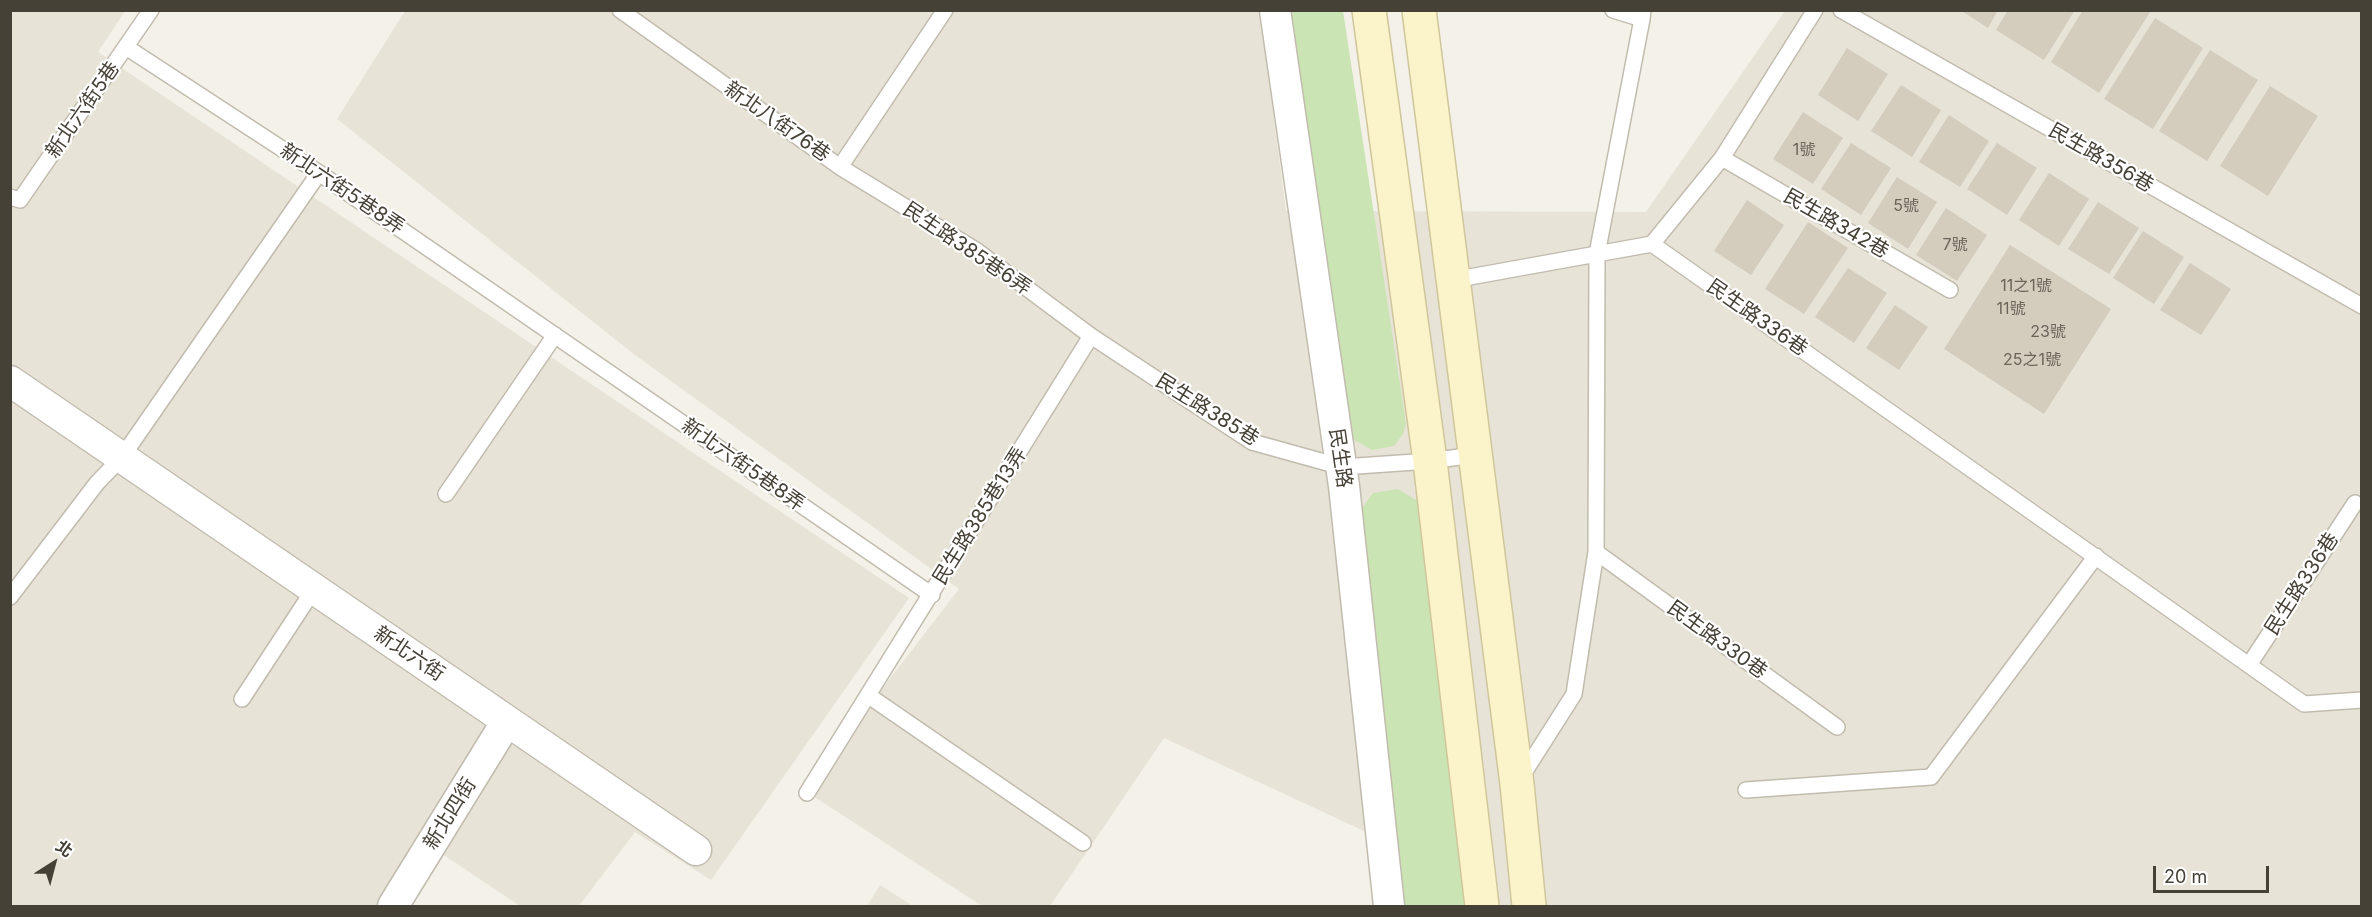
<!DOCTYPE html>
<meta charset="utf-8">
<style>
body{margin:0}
#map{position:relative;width:2372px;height:917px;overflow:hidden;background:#f3f1e8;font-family:Inter,"Noto Sans TC",sans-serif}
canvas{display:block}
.frame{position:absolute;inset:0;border:12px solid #464137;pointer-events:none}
.north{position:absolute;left:24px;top:833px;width:60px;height:60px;-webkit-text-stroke:4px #fff;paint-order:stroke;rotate:36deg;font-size:16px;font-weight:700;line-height:24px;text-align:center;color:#464137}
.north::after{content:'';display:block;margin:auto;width:21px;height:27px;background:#464137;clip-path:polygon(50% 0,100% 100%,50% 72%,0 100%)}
.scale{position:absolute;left:2153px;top:866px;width:116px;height:27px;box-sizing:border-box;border:3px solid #464137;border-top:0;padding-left:8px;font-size:18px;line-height:21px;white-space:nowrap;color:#464137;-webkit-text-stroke:4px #fff;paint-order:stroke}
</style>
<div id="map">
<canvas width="2372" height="917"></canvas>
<div class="frame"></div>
<div class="north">北</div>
<div class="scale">20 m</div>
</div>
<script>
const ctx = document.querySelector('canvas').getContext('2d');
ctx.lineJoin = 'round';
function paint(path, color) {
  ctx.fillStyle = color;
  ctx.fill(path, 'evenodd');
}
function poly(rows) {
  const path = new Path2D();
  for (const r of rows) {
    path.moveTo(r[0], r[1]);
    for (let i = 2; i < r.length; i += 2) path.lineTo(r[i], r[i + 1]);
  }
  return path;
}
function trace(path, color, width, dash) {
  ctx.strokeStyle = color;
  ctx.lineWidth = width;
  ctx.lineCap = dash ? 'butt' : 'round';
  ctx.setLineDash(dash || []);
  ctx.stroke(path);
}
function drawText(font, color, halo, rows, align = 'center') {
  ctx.font = font + ' Inter,"Noto Sans TC",sans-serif';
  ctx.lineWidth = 4.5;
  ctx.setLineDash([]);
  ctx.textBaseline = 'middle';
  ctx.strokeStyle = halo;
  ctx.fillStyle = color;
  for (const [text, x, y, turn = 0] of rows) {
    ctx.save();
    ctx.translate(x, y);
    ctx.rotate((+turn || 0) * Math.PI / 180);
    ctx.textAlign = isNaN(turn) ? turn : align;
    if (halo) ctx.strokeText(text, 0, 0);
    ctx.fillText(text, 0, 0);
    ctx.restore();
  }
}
paint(poly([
 [10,11,125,11,98,52,909,598,711,880,635,832,579,906,520,906,444,855,412,906,11,906],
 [405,11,1260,11,1286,211,1646,212,1785,11,2361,11,2361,906,1381,906,1377,837,1164,738,1050,906,982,906,804,790,959,589,635,355,337,119],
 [880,885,913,906,867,906]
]), '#e7e3d7');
paint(poly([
 [1288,11,1343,11,1406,424,1403,434,1394,446,1372,450,1349,437],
 [1398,489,1416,500,1422,509,1468,906,1398,906,1360,511,1373,493]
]), '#cbe4b4');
paint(poly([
 [1960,10,1998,10,1988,28],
 [2008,10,2075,10,2044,60,1996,30],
 [2083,10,2147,10,2150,12,2099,93,2051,62],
 [2155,18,2203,48,2153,129,2104,99],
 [1847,48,1888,74,1858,121,1818,95],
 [2210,50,2258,80,2207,161,2159,131],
 [1901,85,1941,110,1912,157,1871,131],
 [2270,86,2318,116,2268,196,2220,166],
 [1803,112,1843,138,1813,184,1773,159],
 [1949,115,1989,141,1960,187,1919,162],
 [1851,143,1891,168,1861,215,1821,189],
 [1997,143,2037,168,2007,215,1967,189],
 [2049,173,2089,199,2059,246,2019,220],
 [1897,177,1937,202,1908,249,1868,223],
 [1747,200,1784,225,1751,275,1714,251],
 [2098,202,2139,228,2109,274,2068,249],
 [1946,208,1987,235,1957,281,1916,255],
 [1808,222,1848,248,1804,314,1765,289],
 [2143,231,2184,257,2154,304,2113,278],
 [2010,245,2111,309,2044,414,1944,349],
 [2190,263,2231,289,2201,335,2160,310],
 [1848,268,1887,293,1854,343,1815,317],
 [1895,305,1928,327,1899,370,1866,348]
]), '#d4cdbe');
const lane = poly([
 [620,10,840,167,945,10],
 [1613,10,1642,19,1643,10],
 [1815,10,1722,158,1652,244,2304,704,2362,700],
 [1841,10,2362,306],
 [126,47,319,173,932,595],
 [1722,158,1950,290],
 [840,167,977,251,1091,336,1252,442,1342,467,1430,461,1474,455],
 [10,197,20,200,151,10],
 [1453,280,1652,244],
 [446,494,555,335],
 [1596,552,1837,727],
 [10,597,97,483,122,457,319,173],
 [2249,665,2355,503],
 [869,696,1083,843],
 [242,699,314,589],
 [1520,779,1574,694,1596,552,1597,254,1642,19],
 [1746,790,1931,777,2096,556],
 [807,793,1091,336]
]);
const street = poly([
 [1275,10,1344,486,1389,906],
 [10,381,696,850],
 [393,906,507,721]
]);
const secondary = poly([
 [1369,10,1430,461,1482,906],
 [1419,10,1517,784,1529,906]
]);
trace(lane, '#c1bcae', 18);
trace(street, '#c1bcae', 33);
trace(secondary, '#d0c69b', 36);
trace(lane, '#fff', 15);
trace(street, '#fff', 30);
trace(secondary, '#fbf3ca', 33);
drawText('16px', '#6a6459', null, [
 ["1號",1804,150],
 ["5號",1906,206],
 ["7號",1955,245],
 ["11之1號",2026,286],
 ["11號",2011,309],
 ["23號",2048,332],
 ["25之1號",2032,360]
]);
drawText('20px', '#464137', '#fff', [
 ["新北六街5巷",83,110,-55],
 ["新北八街76巷",777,122,35],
 ["民生路356巷",2101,158,30],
 ["新北六街5巷8弄",342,189,34],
 ["民生路342巷",1836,224,30],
 ["民生路385巷6弄",967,249,34],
 ["民生路336巷",1757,318,35],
 ["民生路385巷",1207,410,32],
 ["民生路",1340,458,82],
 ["新北六街5巷8弄",743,465,35],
 ["民生路385巷13弄",980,516,-58],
 ["民生路336巷",2302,584,-57],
 ["民生路330巷",1717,640,36],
 ["新北六街",409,654,34],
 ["新北四街",450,814,-58]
]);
</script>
